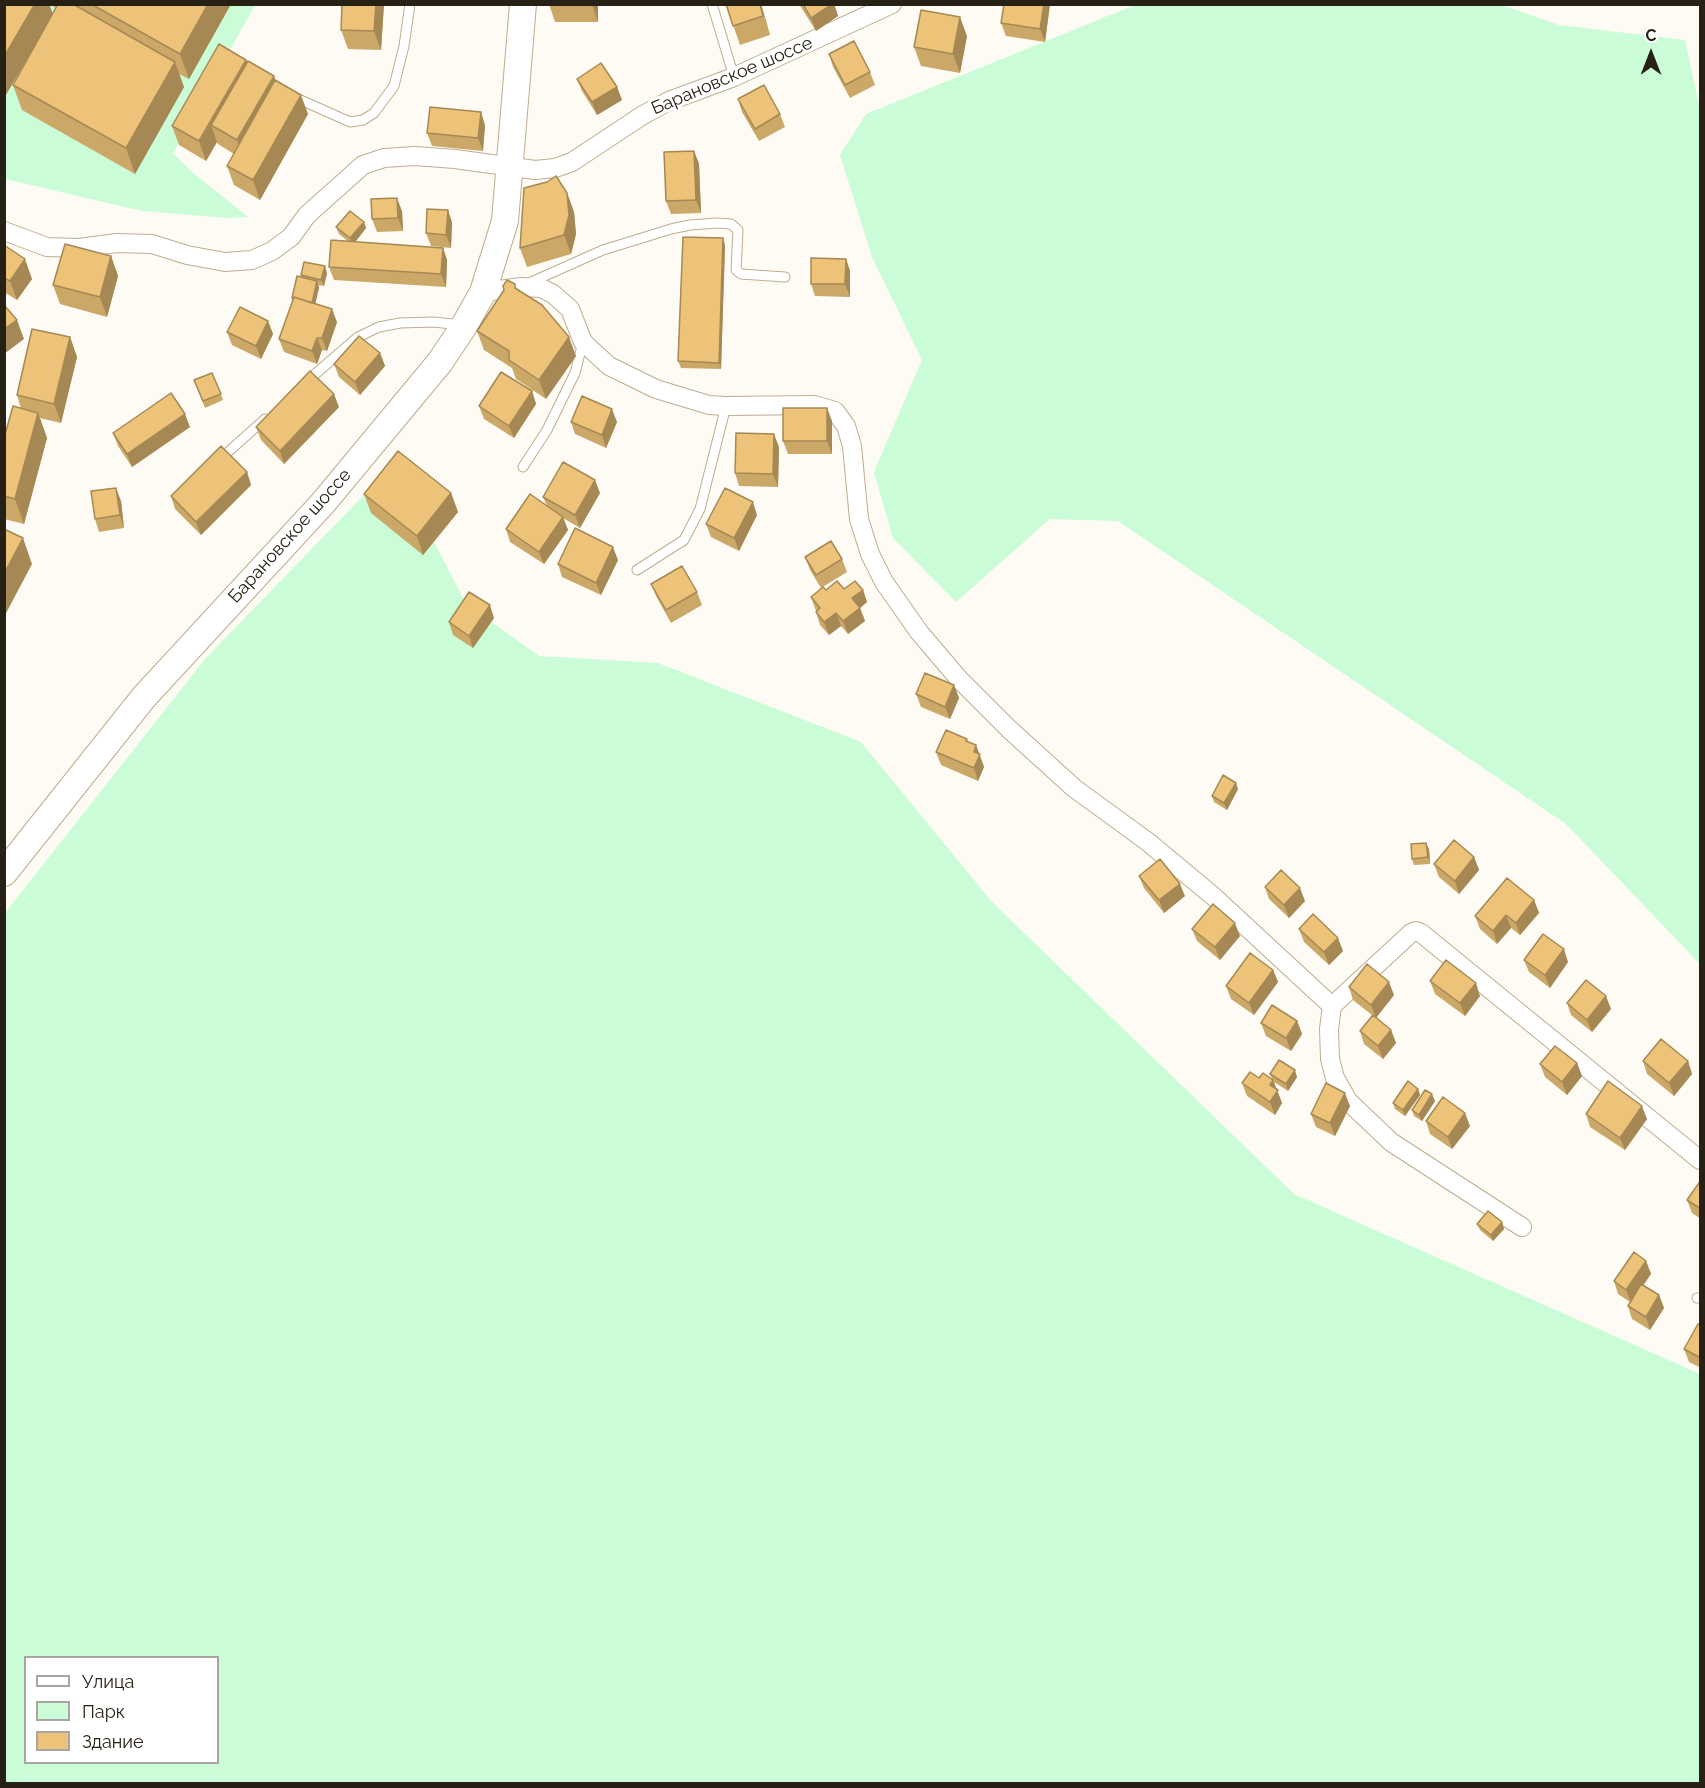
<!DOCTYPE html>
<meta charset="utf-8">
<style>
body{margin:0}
#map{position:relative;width:1705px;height:1788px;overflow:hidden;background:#fefbf4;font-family:Raleway,sans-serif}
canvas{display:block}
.frame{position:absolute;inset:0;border:6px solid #272014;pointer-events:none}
.legend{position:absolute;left:24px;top:1656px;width:195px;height:108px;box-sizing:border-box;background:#fff;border:2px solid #a9a6a1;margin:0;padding:8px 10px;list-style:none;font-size:18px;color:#272014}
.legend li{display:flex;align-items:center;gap:12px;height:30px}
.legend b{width:30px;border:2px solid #a9a6a1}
.north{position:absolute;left:1621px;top:24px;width:60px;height:60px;-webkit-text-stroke:4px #fff;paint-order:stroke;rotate:0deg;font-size:16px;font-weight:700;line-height:24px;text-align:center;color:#272014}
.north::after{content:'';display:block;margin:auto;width:21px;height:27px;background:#272014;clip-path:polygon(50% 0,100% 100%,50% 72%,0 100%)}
</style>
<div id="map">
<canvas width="1705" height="1788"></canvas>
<div class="frame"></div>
<ul class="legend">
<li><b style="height:8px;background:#fff"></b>Улица</li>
<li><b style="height:16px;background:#c9fcd7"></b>Парк</li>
<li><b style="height:16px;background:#ecc378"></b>Здание</li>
</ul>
<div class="north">С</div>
</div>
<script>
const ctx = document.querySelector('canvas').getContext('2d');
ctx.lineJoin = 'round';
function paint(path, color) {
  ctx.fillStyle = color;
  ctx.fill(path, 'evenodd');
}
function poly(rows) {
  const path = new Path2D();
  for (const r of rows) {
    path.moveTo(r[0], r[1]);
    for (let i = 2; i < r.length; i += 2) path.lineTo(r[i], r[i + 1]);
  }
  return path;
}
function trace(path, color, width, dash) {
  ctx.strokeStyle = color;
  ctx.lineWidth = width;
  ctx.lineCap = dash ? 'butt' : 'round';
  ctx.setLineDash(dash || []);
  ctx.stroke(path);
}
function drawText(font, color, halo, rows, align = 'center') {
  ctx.font = font + ' Raleway,sans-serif';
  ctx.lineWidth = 6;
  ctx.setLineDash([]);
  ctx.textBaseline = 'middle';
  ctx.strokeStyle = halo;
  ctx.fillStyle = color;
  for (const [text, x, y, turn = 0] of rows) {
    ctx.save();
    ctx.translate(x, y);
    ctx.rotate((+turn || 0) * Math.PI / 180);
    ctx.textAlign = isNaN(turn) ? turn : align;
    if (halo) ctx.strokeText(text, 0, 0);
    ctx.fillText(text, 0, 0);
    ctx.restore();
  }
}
paint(poly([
 [5,5,255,5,173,153,191,171,248,217,227,218,142,211,5,179],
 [1135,5,1502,5,1559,25,1685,40,1700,110,1700,964,1566,824,1118,521,1050,519,956,602,893,538,874,472,922,360,872,257,840,155,866,114],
 [394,464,466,604,539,656,658,663,861,742,992,902,1294,1194,1700,1374,1700,1783,5,1784,5,913,205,659],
 [26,1658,218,1658,218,1762,26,1762]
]), '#c9fcd7');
const lane = poly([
 [712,4,734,77],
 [294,97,350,122,363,120,374,113,394,86,404,46,410,4],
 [529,283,603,250,671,229,690,225,717,223,731,224,738,230,736,270,741,274,785,277],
 [306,382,358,337,379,327,400,323,433,322,462,325],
 [219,460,265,419],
 [523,467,547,430,575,373,583,342],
 [637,570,684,540,700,509,726,406],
 [1697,1298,1700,1298]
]);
const street = poly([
 [4,231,47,247,79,248,117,243,152,244,187,255,225,262,252,260,272,251,291,237,307,215,363,165,384,158,415,156,455,159,535,170,555,168,572,162,643,115,669,101,734,77,892,4],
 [483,292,522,287,541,288,553,294,570,309,583,342,609,366,656,389,709,405,726,406,814,405,835,411,846,426,852,446,859,519,870,554,884,582,919,632,959,679,1009,729,1074,788,1148,842,1213,896,1332,1006],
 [1522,1227,1391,1142,1348,1101,1335,1078,1330,1059,1329,1029,1332,1006,1411,933,1416,931,1421,933,1700,1160]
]);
const secondary = poly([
 [4,873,144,697,323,503,440,362,464,326,483,292,505,221,523,4]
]);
trace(lane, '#bead8e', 11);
trace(street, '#bead8e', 20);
trace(secondary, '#bead8e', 28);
trace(lane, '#fff', 9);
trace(street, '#fff', 18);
trace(secondary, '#fff', 26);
paint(poly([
 [4,4,49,4,53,14,56,8,49,4,231,4,189,79,179,74,184,87,135,174,22,110,13,85,32,51,4,98],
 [384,4,381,50,348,49,341,30],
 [549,4,598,4,598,22,555,22],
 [726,4,761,4,770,35,740,45],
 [799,4,834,4,838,16,816,31],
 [1004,4,1050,4,1045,42,1006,36,1001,23],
 [967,36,960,73,921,66,914,47],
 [829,54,870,72,875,85,850,98,833,67],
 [246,60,247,62,275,80,308,114,260,200,234,185,227,166,234,154,218,144,217,142,206,161,179,145,172,126],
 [577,79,617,87,622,100,597,115,582,91],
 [738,99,780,114,785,127,759,141,742,112],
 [485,125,483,151,432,146,427,133],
 [694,151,699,164,701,213,671,214,666,201],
 [567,193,574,212,576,234,571,254,527,267,520,248],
 [402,211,403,231,377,232,372,219],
 [364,222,366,228,355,242,443,248,447,260,446,287,334,280,329,267,349,242,339,234,336,227],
 [452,222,451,248,431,246,426,233],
 [4,245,32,279,17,300,4,292],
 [725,245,721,369,681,368,678,361],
 [111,256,118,276,107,317,60,304,53,285],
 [846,259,850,271,850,297,815,296,811,284],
 [327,273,324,286,318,285,319,288,315,304,337,322,327,351,322,350,317,364,284,352,279,339,293,301,292,298,302,278,301,275],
 [515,284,516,288,576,356,546,399,516,379,512,368,484,350,477,331],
 [268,321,273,334,261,359,232,345,227,332],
 [70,337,77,357,61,423,40,418,47,438,24,524,4,519,4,438,21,409,17,395],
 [380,353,385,366,360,395,339,377,334,364],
 [212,373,223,400,205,408,194,380],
 [532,391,536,404,514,438,484,419,479,406],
 [339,407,284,464,261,440,256,427],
 [832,421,832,454,788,454,783,441],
 [571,422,617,422,606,448,575,434],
 [190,427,132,467,118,446,113,433],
 [779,447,778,487,739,486,735,473],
 [247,472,251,485,201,535,175,509,171,496],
 [451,493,458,512,423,555,371,513,364,494],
 [600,493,580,528,563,518,568,530,544,564,510,542,506,529,547,506,543,497],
 [121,501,124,528,99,532,95,519],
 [757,515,739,551,711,537,706,524],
 [805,557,842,559,847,572,821,588,810,570],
 [618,560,601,595,562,577,558,564],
 [651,584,697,592,702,605,671,623,656,596],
 [844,589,863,590,867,602,860,608,865,621,848,634,841,626,829,635,820,625,816,612,816,611,811,597,826,590],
 [494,618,473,648,453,635,449,622],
 [954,685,959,698,950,719,921,707,916,694],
 [967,739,968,742,976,745,984,767,978,781,941,765,936,752],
 [1238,789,1227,810,1214,802,1212,796],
 [1429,849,1430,864,1414,865,1412,859],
 [1474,857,1479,870,1459,894,1439,877,1434,864],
 [1139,876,1185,896,1164,913,1144,888],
 [1265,887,1305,901,1289,918,1269,899],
 [1534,900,1539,913,1520,935,1511,928,1497,944,1480,929,1475,916],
 [1192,929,1240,936,1220,960,1197,941],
 [1299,929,1343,951,1329,965,1304,942],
 [1524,960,1568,962,1550,988,1529,972],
 [1273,970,1278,982,1254,1015,1231,999,1226,986],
 [1430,981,1480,996,1465,1016,1435,994],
 [1349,987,1394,995,1376,1017,1391,1030,1396,1043,1383,1059,1364,1044,1360,1031,1372,1015,1353,1000],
 [1567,1003,1611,1009,1592,1032,1571,1015],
 [1297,1021,1302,1034,1291,1051,1266,1036,1261,1023],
 [1643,1061,1688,1061,1692,1074,1674,1096,1647,1074],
 [1577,1063,1582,1076,1567,1095,1545,1077,1540,1064],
 [1270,1074,1297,1077,1288,1091,1274,1082,1282,1103,1275,1115,1247,1096,1242,1083,1259,1078,1272,1079],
 [1418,1089,1420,1095,1405,1116,1395,1109,1393,1103],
 [1435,1101,1422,1121,1414,1116,1412,1110],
 [1350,1106,1335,1136,1316,1127,1311,1114],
 [1586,1114,1647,1119,1625,1150,1590,1127],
 [1426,1121,1470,1126,1452,1149,1430,1134],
 [1701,1180,1701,1219,1692,1213,1687,1200],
 [1502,1222,1504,1229,1493,1241,1480,1230,1477,1224],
 [1646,1261,1651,1274,1643,1285,1659,1295,1664,1308,1650,1330,1632,1319,1628,1306,1630,1302,1618,1294,1614,1281],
 [1701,1325,1701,1368,1689,1362,1684,1349]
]), '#cba867');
paint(poly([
 [35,4,49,4,53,15,4,98,4,57],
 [208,4,231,4,189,79,180,54],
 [376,4,384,4,381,50,374,31],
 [592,4,598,4,598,22],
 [760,4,761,4,770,35],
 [832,4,834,4,838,16,816,31,811,18],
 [1044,4,1050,4,1045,42,1040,29],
 [960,17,967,36,960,73,953,54],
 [246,60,253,79,211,125,217,142,206,161,199,141],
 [175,62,184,87,135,174,126,148],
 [274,76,281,95,244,159,237,140],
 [617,87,622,100,597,115,592,102],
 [301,95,308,114,260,200,253,180],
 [481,112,485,125,483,151,478,138],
 [694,151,699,164,701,213,696,200],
 [567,193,574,212,576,234,571,254,564,235],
 [397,198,402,211,403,231,398,218],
 [448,210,452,222,451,248,446,235],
 [364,222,366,228,353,245,350,238],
 [723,238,725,245,721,369,719,363],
 [443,248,447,260,446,287,441,274],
 [111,256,118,276,107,317,100,297],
 [25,259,32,279,17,300,10,281],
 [846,259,850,271,850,297,845,284],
 [325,266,327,273,324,286,321,280],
 [317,281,319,288,314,309,312,303],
 [332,309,337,322,327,351,322,338],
 [17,320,24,339,4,354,4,329],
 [268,321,273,334,261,359,256,346],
 [70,337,77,357,61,423,54,404],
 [569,337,576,356,546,399,539,380],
 [317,338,322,350,317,364,312,351],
 [380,353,385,366,360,395,355,382],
 [532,391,536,404,514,438,509,426],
 [334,394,339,407,284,464,280,451],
 [827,408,832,421,832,454,827,441],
 [612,409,617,422,606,448,602,435],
 [38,413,47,438,24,524,15,499],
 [185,414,190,427,132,467,127,454],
 [774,434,779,447,778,487,773,474],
 [247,472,251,485,201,535,196,522],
 [595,480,600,493,580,528,575,515],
 [116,488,121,501,124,528,120,515],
 [451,493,458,512,423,555,417,536],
 [753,502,757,515,739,551,734,538],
 [563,517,568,530,544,564,539,552],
 [23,538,32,564,4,617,4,574],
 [613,547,618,560,601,595,596,583],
 [863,590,867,602,860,608,865,621,848,634,843,621,852,598],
 [490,605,494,618,473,648,469,636],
 [836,613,841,626,829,635,824,622],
 [954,685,959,698,950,719,945,707],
 [976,745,984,767,978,781,974,768,974,752],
 [1236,783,1238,789,1227,810,1224,803],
 [1426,843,1429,849,1430,864,1428,857],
 [1474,857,1479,870,1459,894,1455,881],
 [1180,884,1185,896,1164,913,1159,900],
 [1300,888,1305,901,1289,918,1284,905],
 [1534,900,1539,913,1520,935,1516,923],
 [1506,915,1511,928,1497,944,1493,931],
 [1235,923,1240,936,1220,960,1215,947],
 [1338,938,1343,951,1329,965,1324,952],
 [1564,949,1568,962,1550,988,1545,975],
 [1273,970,1278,982,1254,1015,1249,1003],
 [1389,982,1394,995,1376,1018,1371,1005],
 [1476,983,1480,996,1465,1016,1460,1003],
 [1606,996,1611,1009,1592,1032,1587,1020],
 [1297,1021,1302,1034,1291,1051,1286,1038],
 [1391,1030,1396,1043,1383,1059,1378,1046],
 [1688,1061,1692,1074,1674,1096,1669,1083],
 [1577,1063,1582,1076,1567,1095,1562,1082],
 [1295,1070,1297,1077,1288,1091,1286,1084],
 [1273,1080,1282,1103,1275,1115,1270,1102,1270,1085],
 [1418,1089,1420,1095,1405,1116,1403,1110],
 [1345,1093,1350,1106,1335,1136,1330,1123],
 [1432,1094,1435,1101,1422,1121,1419,1115],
 [1642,1106,1647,1119,1625,1150,1620,1138],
 [1465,1113,1470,1126,1452,1149,1448,1137],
 [1502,1222,1504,1229,1493,1241,1491,1235],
 [1646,1261,1651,1274,1631,1303,1626,1290],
 [1659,1295,1664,1308,1650,1330,1646,1317]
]), '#a58854');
const building = poly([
 [4,4,35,4,4,57,4,4],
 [58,4,73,4,175,62,126,148,13,85,58,4],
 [91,4,208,4,180,54,91,4],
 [342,4,376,4,374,31,341,30,342,4],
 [726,4,760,4,763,16,733,26,726,4],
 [803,4,832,4,811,18,803,4],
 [1004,4,1044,4,1040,29,1001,23,1004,4],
 [921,10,960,17,953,54,914,47,921,10],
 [854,41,870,72,845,85,829,54,854,41],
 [219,44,246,60,199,141,172,126,219,44],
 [248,61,274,76,237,140,211,125,248,61],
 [601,63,617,87,592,102,577,79,601,63],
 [275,80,301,95,253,180,227,166,275,80],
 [764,85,780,114,755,129,738,99,764,85],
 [430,107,481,112,478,138,427,133,430,107],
 [694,151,696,200,666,201,664,152,694,151],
 [556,176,567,193,569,215,564,235,520,248,524,188,547,182,556,176],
 [397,198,398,218,372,219,371,199,397,198],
 [427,209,448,210,446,235,426,233,427,209],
 [350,211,364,222,350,238,336,227,350,211],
 [683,237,723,238,719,363,678,361,683,237],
 [331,240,443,248,441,274,329,267,331,240],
 [65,244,111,256,100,297,53,285,65,244],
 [4,245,25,259,10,281,4,278,4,245],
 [811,258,846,259,845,284,811,284,811,258],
 [304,262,325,266,321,280,301,275,304,262],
 [297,276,317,281,312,303,294,297,294,298,292,298,297,276],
 [507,280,515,284,515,288,542,305,569,337,539,380,509,360,509,351,477,331,504,290,503,286,507,280],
 [294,297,332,309,322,338,317,338,312,351,279,339,294,297],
 [4,305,17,320,4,329,4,305],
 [240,307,268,321,256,346,227,332,240,307],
 [32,329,70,337,54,404,17,395,32,329],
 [359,336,380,353,355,382,334,364,359,336],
 [310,371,334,394,280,451,256,427,310,371],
 [501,372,532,391,509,426,479,406,501,372],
 [212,373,221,394,203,401,194,380,212,373],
 [171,393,185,414,127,454,113,433,171,393],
 [582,396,612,409,602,435,571,422,582,396],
 [13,406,38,413,15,499,4,496,4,438,13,406],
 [783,408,827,408,827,441,783,441,783,408],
 [736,433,774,434,773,474,735,473,736,433],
 [221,446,247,472,196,522,171,496,221,446],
 [398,451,451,493,417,536,364,494,398,451],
 [563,462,595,480,575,515,543,497,563,462],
 [116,488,120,515,95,519,91,491,116,488],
 [725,488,753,502,734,538,706,524,725,488],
 [530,494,563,517,539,552,506,529,530,494],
 [575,528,613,547,596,583,558,564,575,528],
 [4,529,23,538,4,574,4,529],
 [831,541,842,559,816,575,805,557,831,541],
 [682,566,697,592,666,610,651,584,682,566],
 [837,581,844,589,855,581,863,590,852,598,860,608,843,621,836,613,824,622,816,612,820,608,811,597,823,587,826,590,837,581],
 [469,592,490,605,469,636,449,622,469,592],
 [925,673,954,685,945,707,916,694,925,673],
 [946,730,967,739,966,741,976,745,974,752,980,754,974,768,936,752,946,730],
 [1223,775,1236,783,1224,803,1212,796,1223,775],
 [1454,840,1474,857,1455,881,1434,864,1454,840],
 [1426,843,1428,857,1412,859,1411,844,1426,843],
 [1160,859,1180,884,1159,900,1139,876,1160,859],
 [1281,870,1300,888,1284,905,1265,887,1281,870],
 [1507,878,1534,900,1516,923,1506,915,1493,931,1475,916,1507,878],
 [1213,904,1235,923,1215,947,1192,929,1213,904],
 [1313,914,1338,938,1324,952,1299,929,1313,914],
 [1543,934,1564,949,1545,975,1524,960,1543,934],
 [1250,953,1273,970,1249,1003,1226,986,1250,953],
 [1446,960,1476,983,1460,1003,1430,981,1446,960],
 [1367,964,1389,982,1371,1005,1349,987,1367,964],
 [1586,980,1606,996,1587,1020,1567,1003,1586,980],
 [1272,1005,1297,1021,1286,1038,1261,1023,1272,1005],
 [1373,1015,1391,1030,1378,1046,1360,1031,1373,1015],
 [1661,1039,1688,1061,1669,1083,1643,1061,1661,1039],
 [1555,1046,1577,1063,1562,1082,1540,1064,1555,1046],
 [1279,1060,1295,1070,1286,1084,1270,1074,1279,1060],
 [1250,1072,1259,1078,1263,1073,1273,1080,1270,1085,1278,1090,1270,1102,1242,1083,1250,1072],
 [1408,1081,1418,1089,1403,1110,1393,1103,1408,1081],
 [1608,1081,1642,1106,1620,1138,1586,1114,1608,1081],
 [1326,1083,1345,1093,1330,1123,1311,1114,1326,1083],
 [1425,1090,1432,1094,1419,1115,1412,1110,1425,1090],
 [1443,1097,1465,1113,1448,1137,1426,1121,1443,1097],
 [1701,1180,1701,1209,1687,1200,1701,1180],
 [1488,1211,1502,1222,1491,1235,1477,1224,1488,1211],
 [1634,1252,1646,1261,1626,1290,1614,1281,1634,1252],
 [1641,1284,1659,1295,1646,1317,1628,1306,1641,1284],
 [1698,1324,1701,1325,1701,1358,1684,1349,1698,1324]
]);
paint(building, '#ecc378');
trace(building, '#a58854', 1.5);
drawText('18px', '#272014', '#fff', [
 ["Барановское шоссе",732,76,-23],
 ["Барановское шоссе",290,536,-48]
]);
</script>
